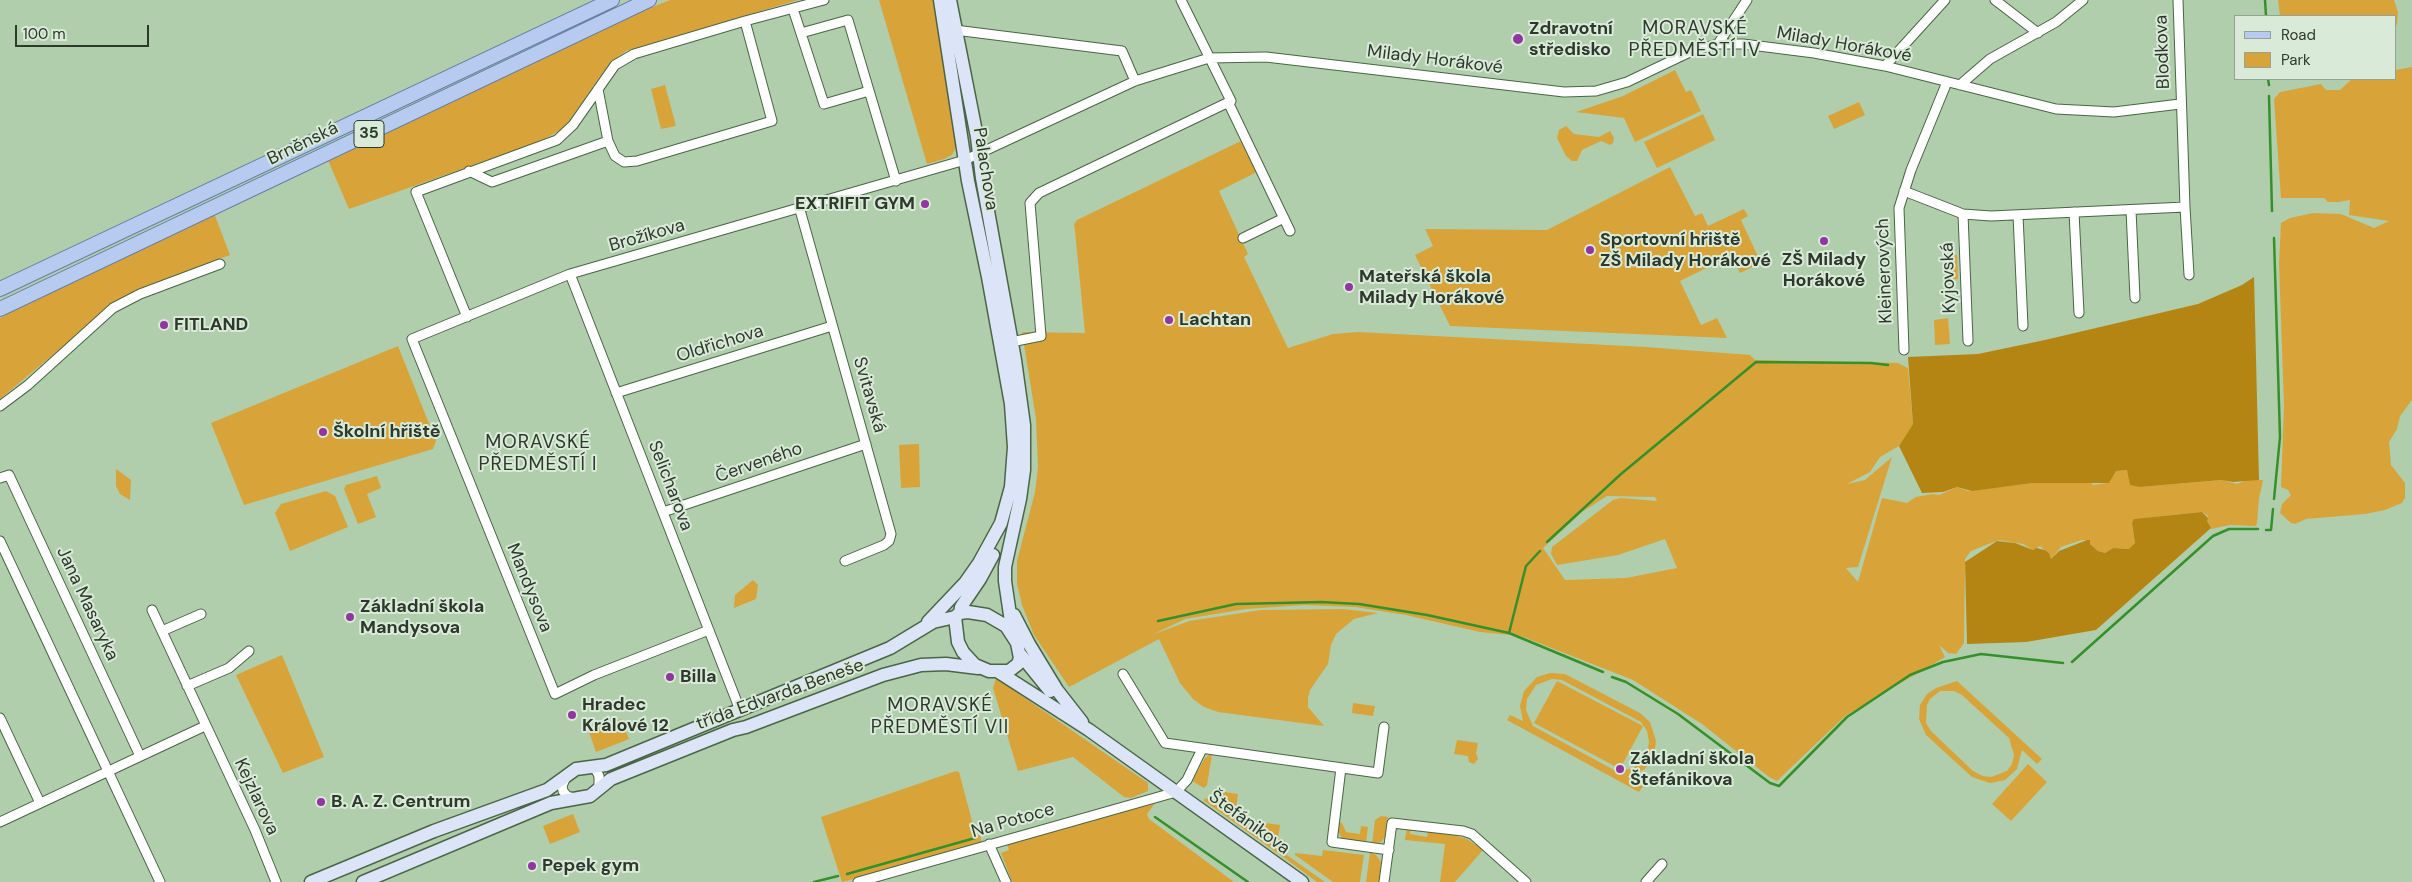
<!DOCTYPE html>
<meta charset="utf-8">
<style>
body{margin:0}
#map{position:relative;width:2412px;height:882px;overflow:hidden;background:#b0ceab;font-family:"DM Sans",sans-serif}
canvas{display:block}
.legend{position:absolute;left:2234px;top:15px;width:162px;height:65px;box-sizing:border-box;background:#daead8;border:1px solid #94a393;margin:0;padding:6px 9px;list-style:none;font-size:15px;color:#2c392b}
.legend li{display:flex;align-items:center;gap:10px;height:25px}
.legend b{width:25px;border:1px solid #94a393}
.scale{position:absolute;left:15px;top:25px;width:134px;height:22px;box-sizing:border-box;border:2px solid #2c392b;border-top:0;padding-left:6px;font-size:15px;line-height:18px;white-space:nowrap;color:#2c392b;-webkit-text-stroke:4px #daead8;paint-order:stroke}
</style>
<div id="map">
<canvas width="2412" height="882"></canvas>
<ul class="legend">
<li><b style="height:6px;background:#b6cbef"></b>Road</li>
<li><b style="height:14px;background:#d8a439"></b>Park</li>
</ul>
<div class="scale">100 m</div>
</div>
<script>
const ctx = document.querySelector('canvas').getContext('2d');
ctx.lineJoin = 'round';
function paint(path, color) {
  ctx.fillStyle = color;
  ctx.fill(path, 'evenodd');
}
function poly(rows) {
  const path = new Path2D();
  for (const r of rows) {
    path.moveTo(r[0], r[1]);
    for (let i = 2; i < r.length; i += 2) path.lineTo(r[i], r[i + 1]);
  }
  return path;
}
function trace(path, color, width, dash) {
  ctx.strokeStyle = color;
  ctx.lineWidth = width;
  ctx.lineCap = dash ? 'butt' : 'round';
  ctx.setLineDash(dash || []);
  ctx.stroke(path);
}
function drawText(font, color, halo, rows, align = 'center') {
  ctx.font = font + ' "DM Sans",sans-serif';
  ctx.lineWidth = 4;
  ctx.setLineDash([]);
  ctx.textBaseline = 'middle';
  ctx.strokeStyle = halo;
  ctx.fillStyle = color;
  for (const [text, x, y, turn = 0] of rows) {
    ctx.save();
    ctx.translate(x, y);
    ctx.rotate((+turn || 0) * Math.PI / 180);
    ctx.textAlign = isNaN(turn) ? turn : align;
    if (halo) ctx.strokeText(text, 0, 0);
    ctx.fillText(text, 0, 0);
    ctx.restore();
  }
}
paint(poly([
 [670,0,798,0,626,51,609,64,564,128,541,141,349,209,327,158,625,18],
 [879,0,934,0,957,146,952,155,944,159,927,164],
 [2278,0,2394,0,2398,12,2397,24,2396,26,2396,16,2280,16],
 [2412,67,2412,400,2400,416,2397,429,2389,442,2391,465,2405,483,2405,498,2402,503,2385,510,2365,514,2306,519,2295,524,2291,523,2280,513,2282,504,2291,495,2288,490,2281,487,2284,406,2279,264,2281,223,2290,218,2313,213,2341,214,2374,228,2389,221,2349,215,2350,200,2339,202,2328,202,2324,198,2281,198,2274,99,2280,92,2311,86,2321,84,2326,90,2340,90,2352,79,2396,79,2396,70],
 [1675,70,1686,92,1691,90,1701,111,1635,142,1624,118,1576,112,1623,96],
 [665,85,676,126,661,129,651,89],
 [1859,102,1865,115,1834,129,1828,116],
 [1703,114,1715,140,1657,168,1644,142],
 [1566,126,1574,134,1599,137,1610,131,1614,138,1613,143,1610,145,1601,141,1582,150,1577,161,1572,161,1566,156,1557,138,1559,130],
 [1243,140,1257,172,1219,191,1248,254,1244,257,1288,348,1333,334,1358,332,1646,347,1750,355,1755,360,1898,363,1908,368,1913,424,1899,446,1880,457,1870,472,1847,484,1865,480,1892,457,1858,567,1846,568,1858,582,1882,498,1907,503,1916,497,1932,494,1939,495,1957,487,1968,491,2033,483,2090,481,2093,485,2108,483,2116,471,2127,470,2140,487,2222,480,2237,484,2247,480,2263,480,2259,499,2257,523,2256,526,2230,525,2211,529,2207,521,2208,516,2202,512,2135,519,2132,523,2135,543,2130,549,2113,548,2105,553,2098,551,2090,544,2090,540,2082,540,2061,547,2051,559,2049,553,2040,546,2033,550,2023,544,1999,540,1971,551,1965,559,1964,643,1956,654,1948,653,1939,645,1945,657,1845,716,1777,781,1769,777,1702,724,1633,680,1521,636,1480,632,1406,615,1355,607,1304,605,1246,609,1185,619,1152,635,1189,621,1261,610,1343,609,1378,613,1354,619,1336,634,1331,645,1328,664,1310,690,1308,698,1308,707,1324,726,1218,712,1204,707,1193,699,1180,683,1159,639,1069,687,1034,635,1022,605,1017,584,1017,561,1035,492,1038,467,1036,419,1022,332,1085,333,1075,231,1074,224,1077,220],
 [1607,496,1655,497,1657,501,1621,498,1613,500,1552,547,1551,554,1557,565,1618,555,1665,539,1677,568,1626,578,1565,580,1543,548,1582,512],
 [1670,167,1695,216,1702,213,1708,226,1744,209,1748,216,1741,220,1761,263,1740,273,1731,256,1680,281,1701,325,1717,318,1727,338,1450,326,1415,255,1433,246,1425,229,1547,230],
 [214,213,230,255,143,288,121,298,0,399,0,318,36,297],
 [1947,255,1957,255,1958,279,1948,280],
 [1948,318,1950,344,1935,345,1934,320],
 [398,346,436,441,433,449,244,505,211,423],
 [919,444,920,487,901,488,899,445],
 [116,469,131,480,130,500,120,494,116,486],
 [377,476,381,488,367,494,376,517,358,524,344,489,346,485],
 [326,491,335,496,348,527,290,551,275,513,281,504],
 [753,580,758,585,756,599,734,608,735,595],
 [282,655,324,757,283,773,236,675],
 [1550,673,1565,674,1640,713,1650,722,1656,741,1654,755,1645,769,1627,777,1643,786,1639,792,1507,720,1510,715,1523,721,1520,706,1524,691,1537,677],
 [1552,679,1562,680,1641,722,1647,731,1649,742,1647,753,1641,763,1631,769,1614,770,1533,726,1526,710,1527,699,1536,685],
 [996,678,1148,783,1148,791,1131,798,1124,797,1073,757,1018,771,993,688],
 [1557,681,1643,726,1620,769,1534,723],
 [1957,681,2042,759,2037,764,2022,750,2017,769,2005,780,1990,783,1972,777,1926,735,1919,719,1920,705,1927,694,1936,688],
 [1940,691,1954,691,1962,695,2009,738,2014,755,2012,764,2007,771,1991,777,1983,776,1973,771,1931,731,1926,723,1927,705,1930,699],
 [1353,703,1375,706,1373,716,1352,713],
 [621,719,629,739,596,752,589,732],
 [1457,740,1478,743,1476,753,1478,759,1474,764,1469,762,1468,756,1454,754],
 [1209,755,1212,755,1207,785,1204,788,1192,781,1205,758],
 [2028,764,2047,782,2011,821,1992,804],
 [956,771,959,772,976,836,980,835,982,844,842,882,821,817],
 [1212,790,1238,794,1236,808,1246,810,1245,816,1243,816],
 [1207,798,1291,858,1325,882,1317,882,1290,862,1203,800],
 [1156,802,1147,814,1149,819,1234,882,1012,882,1001,853,1009,850,1007,844],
 [573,814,580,832,550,844,543,826],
 [1381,816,1388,817,1385,837,1381,842,1372,844,1375,820],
 [1252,821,1280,825,1278,839,1285,840,1284,847],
 [1338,822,1342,823,1346,832,1360,834,1361,826,1368,827,1366,843,1342,838,1338,831],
 [1407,827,1411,828,1410,834,1427,837,1428,830,1443,832,1467,839,1483,850,1455,882,1440,882,1445,844,1405,840],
 [1323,850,1364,855,1360,882,1333,882,1295,855,1295,853,1322,856],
 [1370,852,1376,855,1381,862,1380,882,1366,882]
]), '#d8a439');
paint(poly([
 [2254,277,2259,480,2233,482,2221,480,2140,487,2130,485,2127,470,2116,471,2109,483,2033,483,1972,491,1957,487,1943,492,1922,493,1899,446,1913,424,1908,357,1978,354,2045,340,2198,304,2242,285],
 [2202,512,2208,518,2207,521,2211,528,2096,630,2026,642,1967,644,1965,562,1997,541,2015,543,2033,550,2036,548,2045,550,2049,553,2051,559,2059,551,2087,540,2090,540,2090,544,2098,551,2105,553,2113,548,2129,549,2135,543,2132,523,2134,519]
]), '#b48513');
trace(poly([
 [2265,0,2266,16],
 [2268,79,2269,85],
 [2269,96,2272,211],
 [2274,499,2280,437,2274,238],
 [2266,530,2271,530,2273,509],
 [1547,542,1621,474,1756,362,1871,363,1888,365],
 [1158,621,1236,604,1321,602,1359,604,1427,615,1509,633,1603,672],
 [1509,633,1526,566,1540,551],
 [2072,662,2213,536,2229,529,2258,529],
 [1612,677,1626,682,1678,714,1770,783,1779,786,1847,717,1910,675,1943,662,1981,654,2063,663],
 [1155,817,1248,882],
 [847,874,975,838],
 [814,882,838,876]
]), '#35902c', 2.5);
const street = poly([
 [1995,0,2038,33],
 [793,9,824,104,869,91],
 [955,30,1122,51,1135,81],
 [801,33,848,20,896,181],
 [1718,44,1747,0],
 [1885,66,1945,0],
 [1960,85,1990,59,2056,22,2083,0],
 [598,89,608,141,615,156,624,162,637,161,772,121,745,21],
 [1228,102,1290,231],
 [469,171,492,182,608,141],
 [1904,191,1963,214,1991,216,2185,207,2178,0],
 [2185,207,2189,275],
 [800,210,891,534,889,541,884,545,845,561],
 [2131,210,2135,298],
 [2074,212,2079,313],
 [1963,214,1968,341],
 [2018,215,2023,326],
 [1243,238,1284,218],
 [570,274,740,710],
 [467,317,416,192,557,140,573,125,615,65,634,54,745,21,824,0],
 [1006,343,1041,336,1030,203,1039,193,1231,101,1181,0],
 [1904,350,1899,208,1911,170,1947,82],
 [616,393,832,326],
 [0,406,28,385,113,308,140,294,220,264],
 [0,478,9,475,140,756],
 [663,512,866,444],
 [0,541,160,882],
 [152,610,255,830,276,882],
 [709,630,594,675,555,694,412,339,570,274,965,160,1135,81,1209,58,1266,57,1564,92,1596,91,1627,82,1692,51,1718,44,1743,44,1814,53,1885,66,2056,109,2114,112,2180,104],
 [162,631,201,614],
 [1123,674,1165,743,1378,773,1384,727],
 [187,686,229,668,249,651],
 [0,718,40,803],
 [590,767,596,770,599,776,599,790],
 [1341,768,1332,842,1389,850],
 [566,777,562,786,563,791,567,796,575,798],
 [0,822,205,726],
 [989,844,1006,882],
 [858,882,1176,792,1187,780,1202,749],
 [1384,882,1392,823,1463,831,1472,834,1526,882],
 [1646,882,1662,864]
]);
const secondary = poly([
 [950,0,977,137,982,178,1015,360,1024,425,1024,470,1020,499,1005,567,1005,581,1013,635],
 [960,613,961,607,980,579,993,555],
 [1014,615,1029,644,1057,690,1082,722],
 [928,622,965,583,979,563,1001,523,1011,487,1014,447,1011,404,988,277,968,181,940,0],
 [1020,654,1050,691],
 [997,671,1089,730,1302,882],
 [311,882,434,831,547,790,576,769,606,765,890,648,933,622,955,617,960,613,968,612,987,615,1006,626,1017,643,1020,658,1018,664,1009,671,989,671,975,665,963,652,958,642,955,617],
 [363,882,551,803,590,796,611,779,733,730,746,727,883,675,921,665,946,664,978,668]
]);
const primary = poly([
 [0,289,612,0],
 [0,309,649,0]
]);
trace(street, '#4a6546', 11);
trace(secondary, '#4a6546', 15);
trace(primary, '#6681a4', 16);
trace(street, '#fff', 9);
trace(secondary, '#dbe5f7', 12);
trace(primary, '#b6cbef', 14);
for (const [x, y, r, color] of [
 [1518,39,6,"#9135a0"],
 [925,204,5,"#9135a0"],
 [1824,241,5,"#9135a0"],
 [1590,250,5,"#9135a0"],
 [1349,287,5,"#9135a0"],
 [1169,320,5,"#9135a0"],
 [164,325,5,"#9135a0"],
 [323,432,5,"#9135a0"],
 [350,617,5,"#9135a0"],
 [670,677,5,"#9135a0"],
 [572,715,5,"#9135a0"],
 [1620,769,5,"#9135a0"],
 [321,802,5,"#9135a0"],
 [532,866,5,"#9135a0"]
]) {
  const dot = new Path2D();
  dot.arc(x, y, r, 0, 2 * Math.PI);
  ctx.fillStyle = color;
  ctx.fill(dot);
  trace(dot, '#daead8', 2);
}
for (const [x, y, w] of [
 [369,134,30]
]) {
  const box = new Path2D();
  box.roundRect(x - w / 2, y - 13.5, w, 27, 4);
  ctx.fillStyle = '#daead8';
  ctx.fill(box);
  trace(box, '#2c392b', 1);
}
drawText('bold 16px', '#2c392b', null, [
 ["35",369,134]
]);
drawText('bold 18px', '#2c392b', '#daead8', [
 ["Zdravotní",1529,29],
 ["středisko",1529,50],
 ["EXTRIFIT GYM",915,204,"right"],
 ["Sportovní hřiště",1600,240],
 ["ZŠ Milady Horákové",1600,261],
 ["ZŠ Milady",1824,260,"center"],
 ["Horákové",1824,281,"center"],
 ["Mateřská škola",1359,277],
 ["Milady Horákové",1359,298],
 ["Lachtan",1179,320],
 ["FITLAND",174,325],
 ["Školní hřiště",333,432],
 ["Základní škola",360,607],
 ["Mandysova",360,628],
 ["Billa",680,677],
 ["Hradec",582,705],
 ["Králové 12",582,726],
 ["Základní škola",1630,759],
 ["Štefánikova",1630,780],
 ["B. A. Z. Centrum",331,802],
 ["Pepek gym",542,866]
], 'left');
drawText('18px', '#2c392b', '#daead8', [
 ["Milady Horákové",1844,45,10],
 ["Blodkova",2163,52,-92],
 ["Milady Horákové",1435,60,7],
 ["Brněnská",303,144,-26],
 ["Palachova",985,169,81],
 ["Brožíkova",647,236,-16],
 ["Kleinerových",1885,271,-92],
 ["Kyjovská",1949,278,-92],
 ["Oldřichova",720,344,-17],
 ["Svitavská",869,395,74],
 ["Červeného",759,463,-19],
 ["Selicharova",670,486,69],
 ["Mandysova",529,588,68],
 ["Jana Masaryka",87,604,65],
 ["třída Edvarda Beneše",780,695,-20],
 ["Kejzlarova",256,797,65],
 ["Na Potoce",1013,821,-16],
 ["Štefánikova",1249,823,36]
]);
ctx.letterSpacing = '1px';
drawText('19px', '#2c392b', '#daead8', [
 ["MORAVSKÉ",1695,29],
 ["PŘEDMĚSTÍ IV",1695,51],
 ["MORAVSKÉ",538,443],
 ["PŘEDMĚSTÍ I",538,465],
 ["MORAVSKÉ",940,706],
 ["PŘEDMĚSTÍ VII",940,728]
]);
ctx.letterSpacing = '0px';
</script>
